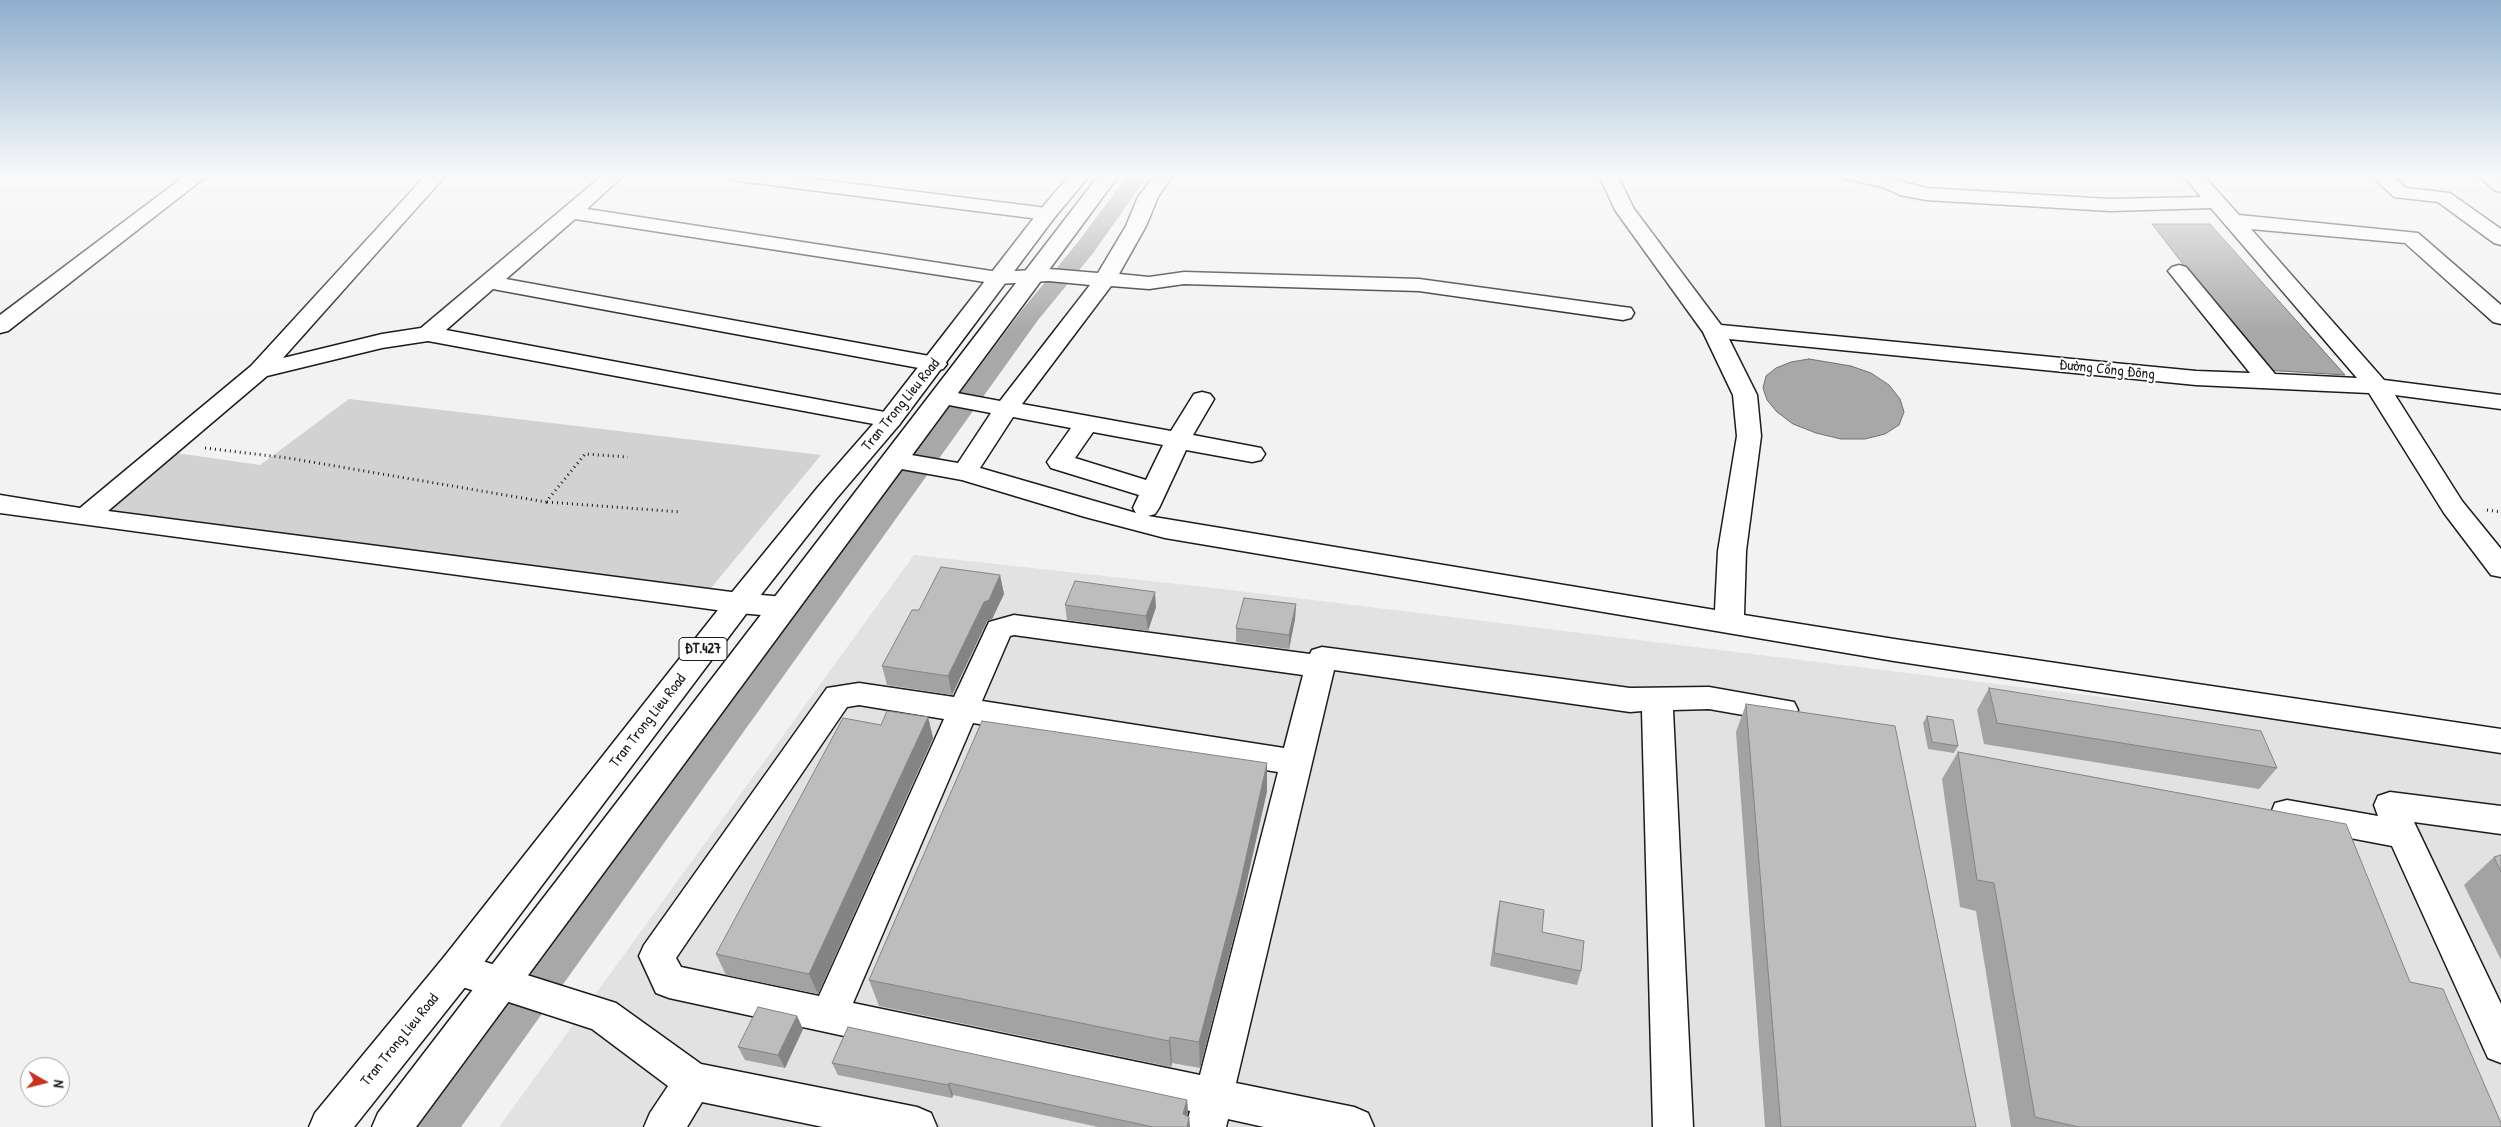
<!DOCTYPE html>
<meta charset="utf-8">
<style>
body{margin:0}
#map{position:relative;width:2501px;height:1127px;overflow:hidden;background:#f2f2f2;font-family:"Patrick Hand",sans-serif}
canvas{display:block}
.north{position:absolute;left:20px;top:1057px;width:50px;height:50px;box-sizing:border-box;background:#fff;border:1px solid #a4a4a4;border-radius:50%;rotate:98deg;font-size:14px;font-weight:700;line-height:20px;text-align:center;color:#1c1c1c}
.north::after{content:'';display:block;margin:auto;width:18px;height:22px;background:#c8321e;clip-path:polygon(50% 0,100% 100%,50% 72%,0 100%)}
</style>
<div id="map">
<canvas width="2501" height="1127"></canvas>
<div class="north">N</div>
</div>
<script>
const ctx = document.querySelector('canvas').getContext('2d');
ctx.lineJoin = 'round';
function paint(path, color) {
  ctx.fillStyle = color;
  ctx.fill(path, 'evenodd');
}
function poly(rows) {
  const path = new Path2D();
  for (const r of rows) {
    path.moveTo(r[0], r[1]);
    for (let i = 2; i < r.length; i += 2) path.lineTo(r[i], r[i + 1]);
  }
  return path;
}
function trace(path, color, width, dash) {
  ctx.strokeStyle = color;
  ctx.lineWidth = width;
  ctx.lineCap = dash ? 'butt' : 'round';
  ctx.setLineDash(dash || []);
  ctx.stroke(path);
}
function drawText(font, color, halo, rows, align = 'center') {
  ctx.font = font + ' "Patrick Hand",sans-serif';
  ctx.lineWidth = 4;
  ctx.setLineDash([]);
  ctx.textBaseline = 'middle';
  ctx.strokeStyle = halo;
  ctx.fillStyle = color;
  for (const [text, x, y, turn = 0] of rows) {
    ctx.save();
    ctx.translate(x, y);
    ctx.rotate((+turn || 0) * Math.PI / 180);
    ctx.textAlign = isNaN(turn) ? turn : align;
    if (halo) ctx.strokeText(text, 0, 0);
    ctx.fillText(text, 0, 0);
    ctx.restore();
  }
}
paint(poly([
 [914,555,1223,589,2501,746,2501,1127,499,1127]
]), '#e2e2e2');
paint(poly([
 [349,399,821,455,697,605,101,516,176,453,260,465]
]), '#d2d2d2');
const water = poly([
 [2152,224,2210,224,2345,375,2265,370,2152,224],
 [1809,359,1851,366,1871,373,1889,385,1900,399,1904,412,1899,425,1885,434,1865,439,1841,439,1816,433,1793,424,1777,412,1767,400,1763,388,1766,376,1776,368,1791,362,1809,359]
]);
paint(water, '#a8a8a8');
trace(water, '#707070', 1);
paint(poly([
 [1128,175,1148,175,1094,252,1038,320,461,1127,415,1127,421,1112,1022,310,1078,242,1128,175]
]), '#a8a8a8');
const minor = poly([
 [186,175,208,175,8,331,0,333,0,315,186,175],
 [426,175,446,175,283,358,382,334,421,328,603,175,624,175,587,209,998,272,1049,269,1098,273,1126,226,1138,197,1155,175,1173,175,1158,197,1146,226,1119,274,1149,277,1184,272,1419,279,1631,308,1634,313,1631,318,1623,320,1419,291,1184,284,1149,289,1111,286,1022,404,1171,431,1194,394,1202,392,1210,394,1214,399,1193,435,1261,448,1265,454,1261,460,1252,462,1186,450,1159,508,1155,514,1148,516,1715,610,1718,551,1737,436,1733,395,1703,332,1615,210,1599,175,1617,175,1634,209,1721,325,2196,371,2250,373,2168,271,2172,267,2179,265,2186,267,2275,374,2357,378,2211,208,2110,211,1926,200,1900,195,1883,187,1845,179,1842,175,1877,175,1926,188,2110,199,2201,197,2183,175,2203,175,2239,215,2418,233,2501,305,2501,324,2493,322,2405,243,2251,229,2384,380,2501,395,2501,409,2395,395,2462,501,2501,549,2501,577,2491,575,2444,513,2369,393,2196,385,1729,339,1757,395,1761,436,1746,551,1744,615,1894,639,2501,729,2501,753,1894,661,1165,538,1085,517,962,480,885,466,881,460,885,454,894,452,958,463,991,413,933,402,929,397,933,392,941,390,1000,401,1090,285,1049,281,998,284,575,219,506,279,935,357,943,359,947,364,943,369,935,371,493,289,446,330,890,413,899,415,902,420,899,425,890,427,428,341,382,348,267,376,108,511,739,593,784,597,794,600,798,607,794,614,784,617,739,613,0,513,0,495,80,508,251,366,426,175],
 [1013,417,1071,428,1047,462,1051,468,1139,495,1133,508,1136,513,980,468,1013,417],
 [1093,432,1163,445,1146,480,1075,458,1093,432],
 [729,175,782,175,1047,208,1054,210,1057,214,1054,218,1047,220,739,181,732,179,729,175],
 [2370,175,2391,175,2406,188,2450,193,2501,229,2501,245,2494,243,2438,202,2394,197,2370,175],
 [2478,175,2499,175,2501,177,2501,192,2494,190,2478,175],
 [1014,615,1310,654,1312,650,1322,647,1630,688,1709,687,1794,702,1798,710,1794,718,1783,722,1709,709,1673,710,1693,1127,1653,1127,1642,711,1630,712,1334,670,1236,1083,1354,1107,1368,1113,1374,1127,1264,1127,1228,1119,1226,1127,1186,1127,1190,1111,669,998,656,993,639,956,644,945,827,688,859,683,954,697,989,622,1014,615],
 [1014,635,1303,675,1284,748,982,701,1010,636,1014,635],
 [859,705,944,719,819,996,681,967,676,958,847,707,859,705],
 [973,723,1278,772,1200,1075,853,1003,973,723],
 [2390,792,2501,806,2501,834,2414,822,2501,1004,2501,1063,2488,1058,2392,846,2287,826,2275,823,2271,813,2275,803,2287,800,2378,816,2374,805,2378,796,2390,792],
 [457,953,616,1003,701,1064,917,1107,931,1113,937,1127,823,1127,702,1102,687,1127,644,1127,650,1113,668,1086,592,1029,444,981,439,969,444,957,457,953]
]);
const major = poly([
 [1070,175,1090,175,1054,218,899,425,836,499,749,610,470,981,354,1127,309,1127,315,1113,444,957,729,596,818,487,881,415,1040,210,1070,175],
 [1099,175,1119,175,416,1127,372,1127,378,1113,1099,175]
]);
trace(minor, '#1c1c1c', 3);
trace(major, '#1c1c1c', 3);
trace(poly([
 [205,448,288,458,546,502,585,454,628,457],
 [547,502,681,512],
 [2487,510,2501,512]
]), '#1c1c1c', 3, [1, 4]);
paint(minor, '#fff');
paint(major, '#fff');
paint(poly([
 [1000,575,1004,594,992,619,987,621,952,695,887,685,882,666,919,610],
 [1296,604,1295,619,1289,649,1236,642,1236,628],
 [1065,605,1156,607,1148,631,1067,620],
 [1989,688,2277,768,2259,789,1984,744,1977,710],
 [1746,704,1976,1127,1765,1127,1736,732],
 [1927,716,1958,746,1954,753,1928,749,1923,723],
 [928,717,933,738,818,994,726,975,716,954,881,725],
 [1958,752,2410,982,2501,1127,2011,1127,1976,911,1960,907,1942,779],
 [1267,763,1267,791,1239,916,1200,1068,1172,1063,1171,1067,879,1006,869,980],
 [2501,855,2501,960,2464,885,2494,857],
 [1500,901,1542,932,1581,971,1577,985,1490,966,1497,915],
 [797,1016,803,1029,785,1068,745,1060,738,1047],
 [832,1063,1187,1100,1188,1112,1187,1116,1189,1117,1190,1127,1098,1127,953,1095,952,1098,838,1075]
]), '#a3a3a3');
paint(poly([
 [1000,575,1004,594,992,619,987,621,952,695,948,676,984,602],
 [1155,592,1156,607,1148,631,1146,616],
 [1296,604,1295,619,1289,649,1289,635],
 [928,717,933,738,818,994,809,974],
 [1267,763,1267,791,1239,916,1200,1068,1199,1042],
 [797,1016,803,1029,785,1068,778,1055],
 [1170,1037,1172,1063,1171,1067,1169,1041],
 [949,1083,953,1095,952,1098,948,1085],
 [1187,1100,1188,1112,1184,1127,1183,1114],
 [1189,1117,1190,1127,1187,1127]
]), '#848484');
const building = poly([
 [941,567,1000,575,989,600,984,602,948,676,882,666,912,610,919,610,941,567],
 [1075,581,1155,592,1146,616,1065,605,1075,581],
 [1244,598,1296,604,1289,635,1236,628,1244,598],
 [1989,688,2261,731,2277,768,1997,723,1989,688],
 [1746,704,1895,726,1976,1127,1781,1127,1746,704],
 [887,711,928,717,809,974,716,954,843,718,881,725,887,711],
 [1927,716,1953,720,1958,746,1932,742,1927,716],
 [982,721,1267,763,1239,889,1199,1042,1170,1037,1169,1041,869,980,982,721],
 [1958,752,2346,824,2410,982,2443,989,2501,1123,2501,1127,2079,1127,2035,1117,1994,883,1977,880,1958,752],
 [2501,855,2501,872,2494,857,2501,855],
 [1500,901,1544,910,1542,932,1584,941,1581,971,1494,953,1500,901],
 [758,1007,797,1016,778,1055,738,1047,758,1007],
 [848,1027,1187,1100,1183,1114,1189,1117,1187,1127,1153,1127,949,1083,948,1085,832,1063,848,1027]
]);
paint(building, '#bdbdbd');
trace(building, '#848484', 1);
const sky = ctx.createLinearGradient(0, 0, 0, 332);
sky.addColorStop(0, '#8eafce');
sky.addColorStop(0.53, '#f9f9f9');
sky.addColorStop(1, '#f9f9f900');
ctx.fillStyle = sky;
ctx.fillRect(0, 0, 2501, 332);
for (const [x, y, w] of [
 [703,649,48]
]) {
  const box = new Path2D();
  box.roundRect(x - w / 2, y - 11.5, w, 23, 4);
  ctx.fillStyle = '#fff';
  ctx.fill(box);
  trace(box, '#1c1c1c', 1);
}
drawText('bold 14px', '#1c1c1c', null, [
 ["ĐT.427",703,649]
]);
drawText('15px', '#1c1c1c', '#fff', [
 ["Đường Cổng Đông",2107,370,6],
 ["Tran Trong Lieu Road",901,405,-51],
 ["Tran Trong Lieu Road",648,721,-52],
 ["Tran Trong Lieu Road",400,1040,-51]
]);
</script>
